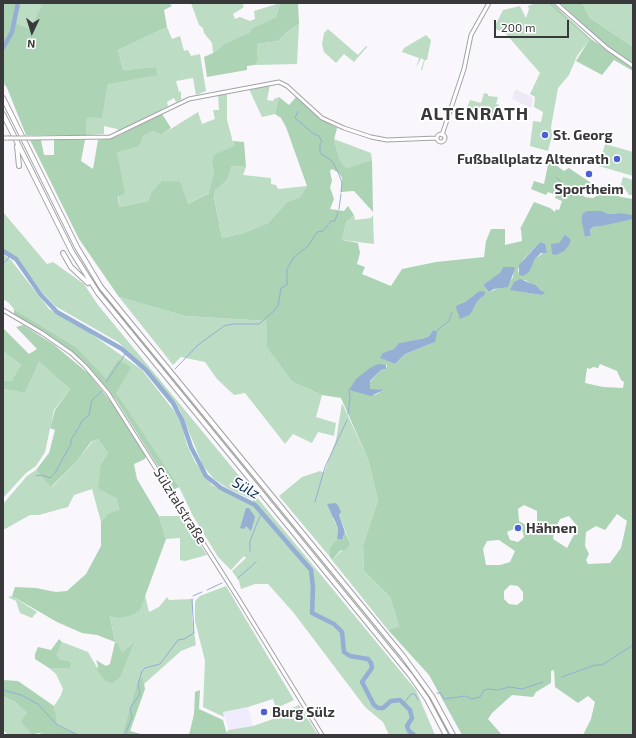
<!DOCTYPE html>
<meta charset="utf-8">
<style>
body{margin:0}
#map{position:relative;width:636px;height:738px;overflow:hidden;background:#f9f7fc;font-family:"Exo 2",sans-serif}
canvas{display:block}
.frame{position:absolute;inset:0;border:4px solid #39383a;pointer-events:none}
.north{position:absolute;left:12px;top:12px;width:40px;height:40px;-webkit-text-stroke:3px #fff;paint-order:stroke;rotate:184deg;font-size:11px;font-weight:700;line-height:16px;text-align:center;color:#39383a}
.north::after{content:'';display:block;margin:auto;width:14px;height:18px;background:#39383a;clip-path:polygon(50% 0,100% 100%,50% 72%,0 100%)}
.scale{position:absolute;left:494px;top:20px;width:75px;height:18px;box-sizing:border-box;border:2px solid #39383a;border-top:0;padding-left:5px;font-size:12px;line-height:14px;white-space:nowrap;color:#39383a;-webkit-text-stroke:3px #fff;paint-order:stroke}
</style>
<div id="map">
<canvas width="636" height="738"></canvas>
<div class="frame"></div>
<div class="north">N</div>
<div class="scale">200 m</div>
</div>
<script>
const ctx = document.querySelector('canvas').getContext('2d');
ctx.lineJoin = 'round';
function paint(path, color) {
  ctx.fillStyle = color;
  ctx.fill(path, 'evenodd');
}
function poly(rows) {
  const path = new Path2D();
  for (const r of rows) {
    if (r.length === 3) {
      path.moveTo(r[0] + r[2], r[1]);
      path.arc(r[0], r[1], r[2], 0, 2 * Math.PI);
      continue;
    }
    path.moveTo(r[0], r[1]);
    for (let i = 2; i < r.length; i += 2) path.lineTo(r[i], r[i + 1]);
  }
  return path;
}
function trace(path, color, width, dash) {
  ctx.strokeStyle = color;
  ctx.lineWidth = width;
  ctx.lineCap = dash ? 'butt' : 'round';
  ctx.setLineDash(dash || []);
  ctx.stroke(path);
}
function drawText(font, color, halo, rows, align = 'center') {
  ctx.font = font + ' "Exo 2",sans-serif';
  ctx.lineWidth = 3.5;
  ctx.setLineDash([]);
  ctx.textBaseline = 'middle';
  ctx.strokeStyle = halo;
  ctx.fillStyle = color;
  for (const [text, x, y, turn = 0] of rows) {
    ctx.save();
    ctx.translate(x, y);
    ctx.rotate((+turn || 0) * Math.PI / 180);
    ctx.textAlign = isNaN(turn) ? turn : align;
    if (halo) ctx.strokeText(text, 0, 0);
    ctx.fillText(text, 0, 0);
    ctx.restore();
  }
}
paint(poly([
 [248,707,253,726,229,730,223,712]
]), '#f0ebfd');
paint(poly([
 [515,90,517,90,532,97,533,100,531,108,512,99]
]), '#eee9f5');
paint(poly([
 [3,3,42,3,10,87,6,87,3,83],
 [191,3,242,3,244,7,233,14,235,19,240,17,250,21,255,19,254,11,280,3,276,17,252,28,250,32,226,43,213,53,212,43,204,33,203,28,199,25],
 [536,3,547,3,589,40,577,56,569,75,558,88,551,127,552,136,548,151,530,146,533,121,541,122,543,112,534,107,535,97,530,94,540,73,506,34,494,28,503,10,520,6,526,18,529,9,528,6],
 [582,3,633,3,633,47,590,18],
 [299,24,297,64,255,65,258,60,257,44,278,41,288,31],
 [167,27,172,39,180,36,184,51,188,50,191,56,200,54,206,91,196,95,193,78,176,81,179,92,181,91,181,100,176,102,174,98,167,102,168,106,119,132,117,129,104,126,104,134,86,135,87,117,102,117,108,84,156,67,123,70,118,50],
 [328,29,358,55,366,46,367,47,354,62,344,54,336,63,324,52,322,44,324,33],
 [426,35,431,40,427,60,425,60,422,70,419,68,421,69,424,60,421,58,416,68,419,58,402,52,404,48],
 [270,85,267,100,273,101,274,99,279,97,275,114,262,117,249,89],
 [484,93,488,94,488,96,498,97,496,104,499,105,497,119,492,118,491,122,465,114,470,100,481,103],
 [227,94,227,120,234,146,212,163,214,172,210,192,188,204,151,193,148,201,119,207,117,153,140,146,143,136,153,131,161,135,198,112,202,124,215,119,213,110,219,110,218,95],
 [296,97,322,120,337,128,334,139,371,153,372,160,346,170,339,158,334,139],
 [605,144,633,152,633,176,599,166],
 [232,166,246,167,243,175,271,178,271,184,276,185,278,189,307,186,300,197,287,202,268,223,244,233,222,238,214,196,215,191,227,180],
 [623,177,633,180,633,195,629,195,625,189,620,188],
 [3,212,47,264,53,262,84,284,98,305,416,690,435,735,389,735,383,722,365,707,293,612,268,584,255,584,241,589,239,581,232,571,246,558,244,556,231,570,218,557,193,516,179,487,106,380,76,347,14,309,9,303,3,299,3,254,11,260,49,309,90,333,142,370,175,412,181,422,187,445,195,462,212,485,254,506,253,500,227,488,214,479,203,466,180,410,147,369,118,342,55,306,42,292,19,260,3,249],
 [354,215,355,220,371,218,373,215,374,244,342,240,346,222],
 [119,297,185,316,268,321,293,382,322,395,316,417,336,423,334,436,318,432,312,443,293,434,285,444,245,393,234,395,217,379,205,362,181,357,173,365],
 [3,351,21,365,12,382,3,381],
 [39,362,70,389,54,410,45,452,36,466,26,473,3,498,3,389,25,393],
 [342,403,368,459,378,500,363,545,364,571,390,597,399,626,388,630,332,560,350,543,339,515,333,519,338,528,337,539,330,547,330,557,279,496,302,477,320,471,324,473,336,440],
 [98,439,108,453,101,464,116,498,119,511,107,514,101,522,92,489,74,495,68,507,39,515,30,515,5,529,3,528,3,504,27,476,36,470,52,487,77,461,92,442],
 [159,516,181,516,207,555,185,561,180,560,180,538,166,539],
 [226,586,294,700,279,707,281,713,299,705,318,735,227,735,226,732,229,730,253,726,279,717,273,699,248,707,223,712,224,717,203,707,205,661,195,621,195,601,200,596],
 [145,595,149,612,159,607,167,597,169,600,193,599,192,617,196,645,181,651,144,684,143,677,138,680,122,735,81,735,56,725,54,706,61,695,63,689,56,674,49,668,70,668,72,662,59,659,55,655,62,642,88,652,105,681,133,642,122,654,118,643,115,642,110,615,140,609],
 [12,596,37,612,32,618,20,613,16,601,8,597],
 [3,696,15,702,27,713,22,721,32,735,8,735,3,730]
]), '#bcdcc3');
paint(poly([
 [3,3,19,3,15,23,31,30,42,3,169,3,172,6,164,10,167,27,118,50,123,70,156,67,157,75,108,84,102,118,87,117,86,135,26,135,3,78],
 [280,3,298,3,299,24,288,31,278,41,257,44,258,60,255,65,247,66,247,70,207,77,204,57,213,53,226,43,250,32,252,28,276,17],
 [547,3,552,3,591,39,633,68,633,71,614,60,602,75,576,61,589,40],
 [560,3,582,3,590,18,633,47,633,64,610,49],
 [279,97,289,105,296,97,322,120,337,128,334,139,339,158,346,169,372,160,373,212,354,191,341,192,342,178,339,173,332,169,330,171,332,181,330,187,334,199,330,209,344,211,348,206,354,215,346,222,342,240,358,243,360,253,357,264,365,267,362,274,391,286,402,269,436,262,484,257,486,241,491,229,505,229,505,245,522,241,521,229,520,229,534,202,550,208,555,212,556,209,559,210,562,201,555,198,556,195,548,192,546,195,531,189,534,181,544,184,549,160,564,171,569,168,591,183,582,194,585,197,593,198,600,194,603,190,621,197,633,199,633,735,583,735,591,719,595,702,588,696,578,703,555,687,554,670,551,671,551,683,536,692,533,697,512,695,492,713,488,719,502,735,462,735,429,675,388,630,399,626,390,597,364,571,363,545,378,500,368,459,341,398,322,395,293,382,267,347,267,321,185,316,119,297,79,239,30,140,41,140,44,155,54,155,54,140,85,140,81,161,93,169,98,140,116,137,162,114,171,128,161,135,153,131,143,136,140,146,117,153,125,193,118,197,119,207,148,201,151,193,162,181,180,182,188,204,209,193,214,172,212,163,214,155,234,146,233,141,244,142,246,167,232,166,227,180,215,191,214,197,222,238,244,233,268,223,287,202,300,197,307,186,286,127,281,118,275,114],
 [589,211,608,214,620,213,624,214,606,225,593,227,590,230,591,236,586,237,581,218,583,213],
 [540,242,543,244,543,253,535,259,529,269,519,275,518,269,523,260],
 [503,267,514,267,513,277,508,284,489,292,483,285,500,274],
 [525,280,542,290,541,295,513,290],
 [479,291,482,297,477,302,473,310,457,305,465,302],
 [433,330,435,342,405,354,395,364,381,358,384,353,394,349,400,343,425,338,429,336],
 [600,364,617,371,621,380,624,382,623,388,603,387,585,383,587,368,590,369,593,367,598,368],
 [381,365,387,365,386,369,381,370,369,383,370,390,384,390,375,395,349,390,371,368],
 [524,505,537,511,537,532,534,535,529,532,524,524,519,521,518,509],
 [617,514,627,521,621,548,610,563,588,564,586,560,589,554,585,546,586,532,596,526,605,530],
 [569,516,578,527,567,548,553,539,554,532,560,519],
 [516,528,522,529,524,537,518,542,510,540,507,532],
 [499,540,515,551,510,562,500,565,486,565,483,549,487,541],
 [510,585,518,586,523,592,523,600,517,605,509,604,504,599,504,591],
 [14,309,76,347,106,379,118,360,131,367,116,393,179,487,173,490,116,400,91,370,59,342,14,314],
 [23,325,53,344,89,374,112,403,146,456,145,459,134,464,137,479,159,516,166,539,140,610,132,615,119,618,110,616,115,642,118,643,122,653,134,642,120,677,112,683,105,681,97,670,98,666,96,660,106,666,110,664,115,642,97,635,82,633,57,622,12,596,15,587,36,588,56,592,67,591,86,574,101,546,101,522,107,514,119,510,116,498,98,488,101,464,108,453,98,439,91,442,77,461,51,487,36,470,49,453,55,430,50,428,55,410,70,389,39,362,25,393,3,389,3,381,12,381,21,365,3,351,3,328,29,354,37,349,16,327],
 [345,532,350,543,347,549,340,551,332,560,330,557,330,547,337,539,342,540],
 [59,639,62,642,56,655,59,659,72,662,70,668,49,668,35,659,35,654,38,647,51,650],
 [143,677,145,689,130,731,144,735,122,735,138,680],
 [3,680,18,681,54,706,57,725,81,735,48,735,38,733,32,735,21,721,27,713,15,702,3,696],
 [200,690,199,709,223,720,227,735,189,735,194,714,195,692]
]), '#abd3b4');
paint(poly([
 [587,211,601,211,608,214,620,213,632,215,632,219,602,226,593,227,590,230,591,236,585,237,581,218,583,213],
 [565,235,571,240,569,245,564,251,556,255,552,254,551,244,559,243],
 [540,242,545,244,547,253,541,253,535,259,529,272,523,276,519,275,519,265],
 [503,267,514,267,515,269,508,287,494,289,489,292,483,285,500,273],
 [520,279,535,285,545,293,541,295,510,290,514,282],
 [479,291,485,292,485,294,477,302,473,310,469,315,460,319,456,308,457,305,465,302],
 [433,330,437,332,435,342,405,354,395,364,380,358,383,353,394,349,399,343,425,338,429,336],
 [378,364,386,365,386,369,381,370,370,381,370,389,384,390,371,396,349,390,356,379,370,368],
 [335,503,338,505,341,512,339,515,345,532,342,540,337,539,338,528,327,504],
 [246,508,249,508,255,517,251,531,246,526,244,529,240,528]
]), '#94afd3');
trace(poly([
 [298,111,295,118,314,134,319,136,322,142,320,144,320,153,332,161,338,172,342,183,341,192],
 [556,177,568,189,571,196],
 [339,209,341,194],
 [3,264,7,260,10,255],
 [435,332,449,321,452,312],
 [175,369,198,345,224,326,233,324,259,324,274,311,278,306,281,288,287,285,287,269,294,257,308,246,317,232,323,231,331,221,335,221,338,212],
 [106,382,126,353],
 [158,385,160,383],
 [348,414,350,398,349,390],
 [36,476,41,475,50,478,55,473,71,444,71,440,83,420,89,415,92,400,102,391],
 [315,502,325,467,347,420],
 [250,551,250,541,262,511],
 [238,578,256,562],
 [207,590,222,583],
 [193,596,202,592],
 [562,677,595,665,602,665,633,645],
 [3,690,21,695,38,704,56,724,78,735],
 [437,693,441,693,444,699,465,696,472,699,480,697,484,690,488,689,498,690,510,687,522,689,543,682],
 [404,703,411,694,415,694,418,700],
 [125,735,132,717,130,708,140,694,138,684,142,671,145,668,160,664,178,640,184,639,194,633,192,599]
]), '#94afd3', 1);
trace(poly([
 [3,48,12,32,18,3],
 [3,251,16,259,41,295,57,312,122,349,146,370,173,403,182,420,191,447,206,476,221,488,255,505,311,570,313,588,312,613,334,624,342,632,344,652,350,656,368,659,371,663,372,668,362,682,374,705,378,708,383,708,391,701,400,700,410,710,412,718,407,726,409,731,414,735]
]), '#94afd3', 4.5);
const secondary = poly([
 [556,3,607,48,633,66],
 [441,138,4],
 [442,135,464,69,471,35,489,3],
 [3,138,8,138],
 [30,138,110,137,189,99,279,82,287,86,322,118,344,128,371,137,387,140,437,138],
 [3,310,42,333,71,353,85,366,108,393,238,598,322,735]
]);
const highway = poly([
 [3,98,77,247,101,287,403,656,432,696,453,735],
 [3,114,72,252,98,293,410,675,427,699,446,735],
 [17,146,19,166],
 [63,253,71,267,88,283]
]);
trace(secondary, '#a3a2a6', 5);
trace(highway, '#a3a2a6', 6);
trace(secondary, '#fff', 3);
trace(highway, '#fff', 4);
const secondaryBridge = poly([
 [8,138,30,138]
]);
trace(secondaryBridge, '#a3a2a6', 5, []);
trace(secondaryBridge, '#fff', 3);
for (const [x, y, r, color] of [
 [545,135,4,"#4b60d5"],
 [617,159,4,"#4b60d5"],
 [589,174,4,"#4b60d5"],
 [518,528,4,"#4b60d5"],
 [264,712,4,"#4b60d5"]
]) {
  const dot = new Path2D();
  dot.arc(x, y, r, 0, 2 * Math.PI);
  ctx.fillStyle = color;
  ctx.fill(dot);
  trace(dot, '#fff', 1.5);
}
drawText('bold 14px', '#39383a', '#fff', [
 ["St. Georg",553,135],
 ["Fußballplatz Altenrath",609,159,"right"],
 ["Sportheim",589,189,"center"],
 ["Hähnen",526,528],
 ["Burg Sülz",272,712]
], 'left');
drawText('14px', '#39383a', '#fff', [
 ["Sülztalstraße",180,506,58]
]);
drawText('italic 15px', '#062c59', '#fff', [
 ["Sülz",246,488,29]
]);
ctx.letterSpacing = '1px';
drawText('bold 18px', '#39383a', '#fff', [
 ["ALTENRATH",475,114]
]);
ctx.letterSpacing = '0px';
</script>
